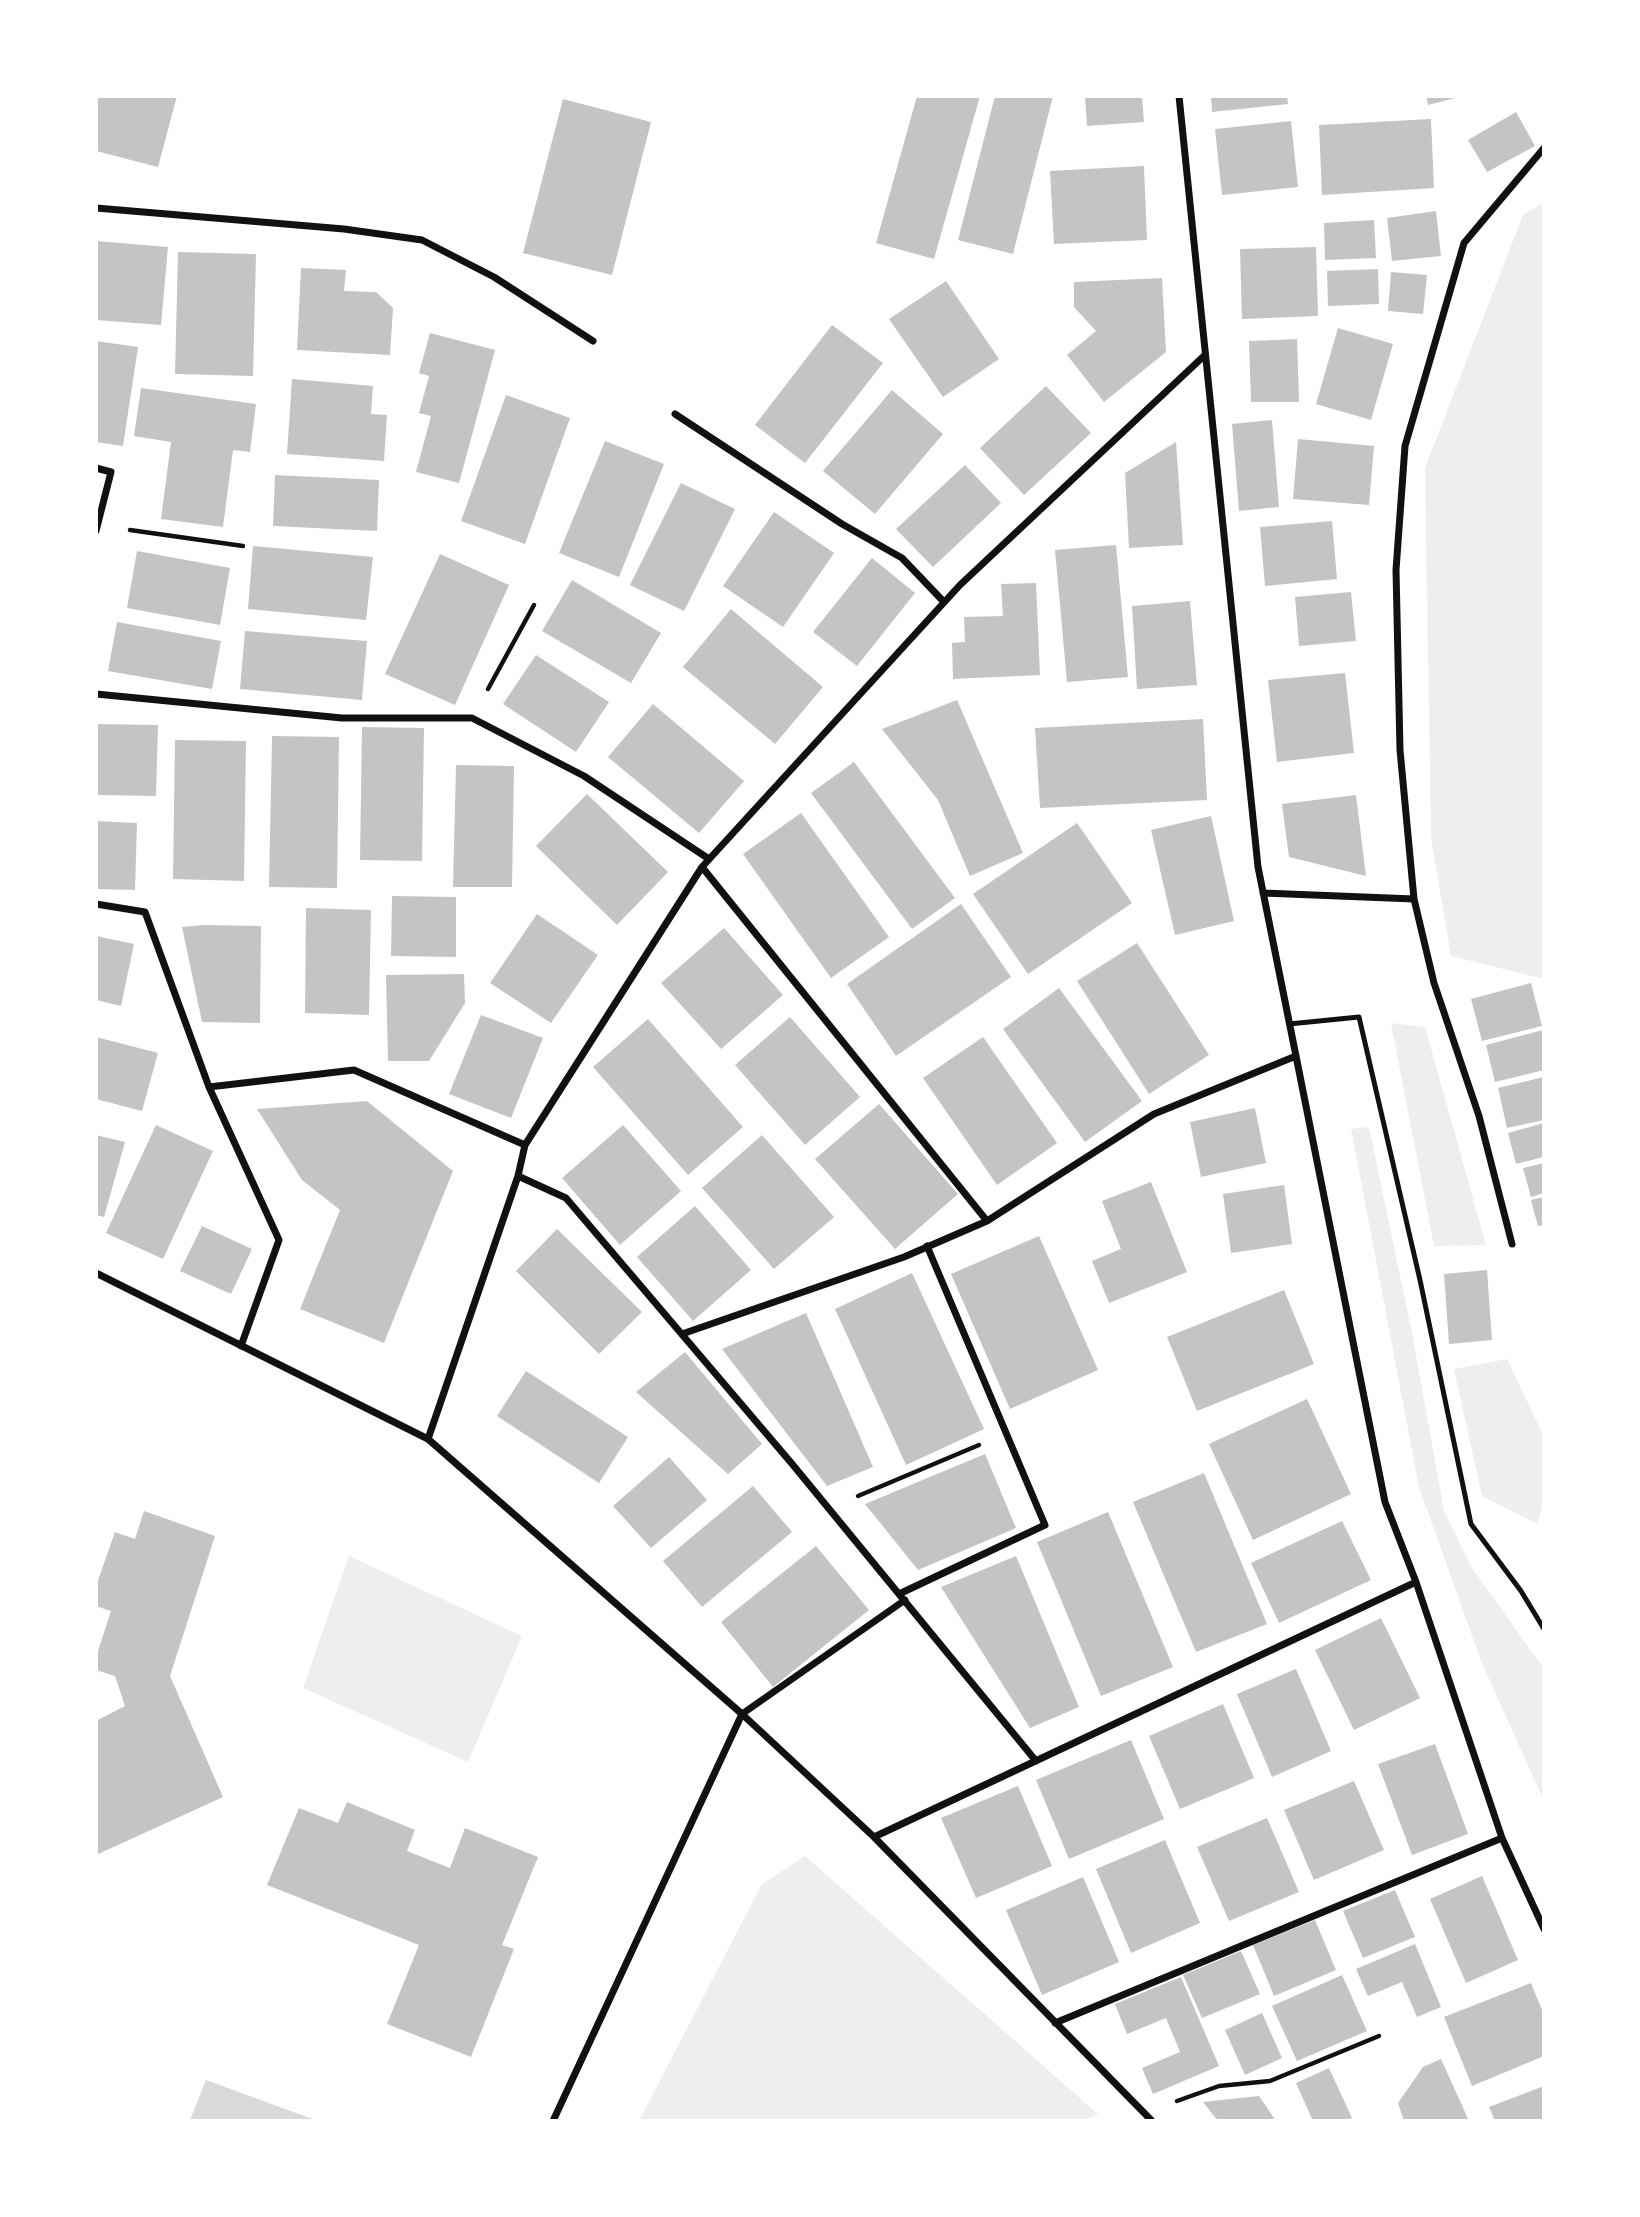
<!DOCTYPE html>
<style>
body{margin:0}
#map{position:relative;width:1640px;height:2217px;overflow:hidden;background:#fff;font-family:Overpass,sans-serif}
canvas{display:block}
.frame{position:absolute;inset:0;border:98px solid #fff;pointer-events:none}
</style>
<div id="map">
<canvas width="1640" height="2217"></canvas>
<div class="frame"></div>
</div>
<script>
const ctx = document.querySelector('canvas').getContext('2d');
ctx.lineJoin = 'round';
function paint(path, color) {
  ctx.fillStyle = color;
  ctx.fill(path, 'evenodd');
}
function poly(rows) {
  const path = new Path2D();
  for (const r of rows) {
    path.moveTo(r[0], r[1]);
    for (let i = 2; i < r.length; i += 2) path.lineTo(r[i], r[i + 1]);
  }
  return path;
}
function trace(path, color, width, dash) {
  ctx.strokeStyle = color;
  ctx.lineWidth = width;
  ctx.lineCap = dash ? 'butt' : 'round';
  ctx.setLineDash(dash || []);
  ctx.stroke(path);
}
paint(poly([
 [1544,202,1544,979,1451,956,1431,837,1425,468,1523,215],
 [1391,1023,1425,1027,1486,1245,1434,1246],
 [1369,1127,1412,1333,1444,1511,1472,1568,1544,1669,1544,1801,1481,1661,1419,1487,1351,1129],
 [1507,1359,1544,1437,1544,1495,1538,1524,1482,1496,1454,1369],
 [349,1556,522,1636,468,1762,303,1688],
 [805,1856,1098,2114,1083,2121,639,2121,762,1884]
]), '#eee');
paint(poly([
 [206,2080,318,2121,190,2120]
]), '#d9d9d9');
paint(poly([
 [96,96,177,96,158,167,96,151],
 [917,96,980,96,934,259,876,243],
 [995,96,1053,96,1013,254,958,240],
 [1085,96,1142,96,1144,122,1087,126],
 [1211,96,1287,96,1288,104,1212,112],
 [1426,96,1459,96,1459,97,1428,105],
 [563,99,651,122,612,275,523,253],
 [1516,112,1535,146,1487,172,1468,140],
 [1431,119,1434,188,1322,195,1319,125],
 [1291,121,1298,187,1222,195,1215,129],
 [1144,166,1147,240,1054,244,1050,171],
 [1436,211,1441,256,1392,261,1387,218],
 [1374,220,1376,258,1325,260,1324,223],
 [96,241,168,247,161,325,96,320],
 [1316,247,1318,316,1242,319,1240,249],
 [178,252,256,254,253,376,175,374],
 [301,268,346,270,344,291,376,292,393,308,390,355,297,350],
 [1378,269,1379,304,1328,306,1327,271],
 [1391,272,1427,275,1423,314,1388,311],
 [1162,278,1166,352,1104,402,1067,355,1096,331,1074,307,1074,282],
 [946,281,999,359,943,397,889,319],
 [832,325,883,363,805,463,755,425],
 [1338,328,1393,344,1371,420,1316,404],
 [430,333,495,350,459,483,416,472,431,416,419,413,429,376,419,373],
 [1297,339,1299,402,1251,402,1249,341],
 [96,341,138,347,123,446,96,442],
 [292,379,373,386,371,414,387,415,384,461,287,454],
 [1046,386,1091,433,1024,495,980,448],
 [141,388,256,404,250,452,233,450,223,527,161,519,171,442,134,436],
 [892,390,943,434,875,514,823,471],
 [506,395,570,418,525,544,461,521],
 [1272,420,1279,507,1239,511,1232,424],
 [1298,439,1374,446,1369,505,1293,499],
 [605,441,664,464,619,577,559,553],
 [1176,442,1183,545,1129,548,1125,473],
 [965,465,1001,503,933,567,896,529],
 [275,475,379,480,377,531,273,526],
 [681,483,735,509,684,611,630,585],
 [774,512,834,553,783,627,723,586],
 [1332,521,1337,579,1265,586,1260,527],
 [1116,545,1128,677,1067,682,1055,550],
 [253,546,373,557,366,620,248,609],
 [137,551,230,568,220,625,127,608],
 [440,554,509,585,455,705,385,674],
 [872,558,915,593,857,666,813,632],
 [572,580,661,633,631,683,542,631],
 [1036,583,1040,675,953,679,952,643,965,642,964,617,1003,616,1001,584],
 [1351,592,1356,641,1299,646,1295,597],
 [1190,601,1197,685,1137,689,1132,606],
 [731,609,823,687,775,744,683,667],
 [117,622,221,641,212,689,108,671],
 [245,631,367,641,362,700,240,689],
 [536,655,609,702,576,752,503,704],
 [1345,673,1354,753,1277,762,1268,680],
 [957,700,1023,853,970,876,938,800,882,729],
 [653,704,744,781,699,833,608,757],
 [1203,719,1207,800,1040,808,1035,728],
 [96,724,158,725,156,796,96,795],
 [362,727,424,728,422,861,360,860],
 [272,736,339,737,337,888,269,887],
 [175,740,246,741,244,881,173,879],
 [854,762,955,898,912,929,811,793],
 [456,765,514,766,512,887,453,887],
 [587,794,668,872,617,925,536,846],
 [1356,795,1366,876,1289,857,1282,804],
 [801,813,889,937,831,978,743,854],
 [1211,816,1234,921,1175,935,1151,830],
 [96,821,137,823,135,890,96,889],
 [1077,823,1132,903,1028,974,973,894],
 [392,896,456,897,456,957,391,956],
 [961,904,1011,977,896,1056,847,984],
 [306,908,371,910,369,1015,305,1013],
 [537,914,598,955,551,1023,490,983],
 [204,925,261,926,260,1023,202,1022,182,927],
 [724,928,783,995,721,1049,661,983],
 [96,936,134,944,121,1006,96,1000],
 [1137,943,1209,1055,1149,1094,1077,981],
 [464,974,465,1003,429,1061,388,1061,386,975],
 [1531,983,1542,1026,1482,1041,1471,999],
 [1059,988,1142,1101,1085,1142,1003,1029],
 [481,1015,543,1038,511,1118,449,1094],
 [790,1017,860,1097,805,1145,735,1065],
 [648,1019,743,1127,688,1175,593,1067],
 [1543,1030,1544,1070,1495,1082,1486,1045],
 [96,1037,158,1053,142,1111,96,1099],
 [983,1037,1057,1143,997,1185,923,1078],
 [1544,1077,1544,1120,1507,1128,1498,1088],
 [367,1101,453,1171,384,1343,300,1309,340,1210,302,1180,257,1109],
 [879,1104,958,1194,895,1249,815,1159],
 [1255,1108,1266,1163,1201,1177,1190,1122],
 [1544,1123,1544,1157,1516,1164,1508,1133],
 [156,1125,213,1151,163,1259,106,1233],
 [623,1125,681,1191,620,1245,562,1178],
 [96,1135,125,1142,104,1217,96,1215],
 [762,1135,834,1217,774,1269,702,1188],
 [1544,1163,1544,1193,1531,1197,1523,1168],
 [1151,1182,1187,1272,1109,1303,1092,1261,1121,1249,1102,1201],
 [1284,1185,1292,1244,1231,1253,1223,1194],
 [1544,1197,1544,1225,1538,1226,1531,1200],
 [695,1206,751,1270,693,1321,637,1257],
 [202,1226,252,1249,231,1294,180,1271],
 [557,1229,642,1312,599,1354,516,1271],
 [1039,1236,1098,1370,1010,1409,951,1274],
 [1487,1270,1492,1340,1449,1344,1444,1274],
 [912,1273,984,1429,906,1465,835,1309],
 [1284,1290,1314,1364,1197,1411,1167,1337],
 [806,1313,873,1467,827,1486,722,1349],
 [685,1352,762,1444,728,1474,636,1392],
 [526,1371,628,1437,599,1483,497,1416],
 [1307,1399,1351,1494,1253,1540,1209,1444],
 [985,1454,1016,1528,918,1570,865,1504],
 [669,1457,707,1500,651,1548,613,1506],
 [1204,1473,1267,1624,1196,1652,1133,1502],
 [753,1486,792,1532,702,1607,663,1561],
 [144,1511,215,1536,170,1676,223,1797,96,1855,96,1721,125,1706,115,1676,96,1670,96,1657,111,1611,96,1606,96,1586,115,1532,135,1539],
 [1108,1512,1173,1667,1101,1696,1037,1542],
 [1342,1521,1371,1580,1279,1623,1251,1563],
 [816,1546,869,1610,773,1687,721,1622],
 [1016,1556,1079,1707,1030,1728,941,1587],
 [1381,1618,1420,1698,1354,1730,1315,1650],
 [1296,1669,1331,1751,1272,1777,1237,1694],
 [1223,1704,1254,1778,1180,1809,1149,1736],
 [1131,1740,1164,1819,1069,1859,1036,1780],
 [1435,1744,1468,1834,1412,1855,1378,1764],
 [1354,1781,1384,1850,1314,1880,1284,1810],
 [1018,1786,1052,1866,976,1898,941,1818],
 [347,1802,415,1830,407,1851,450,1868,465,1828,538,1857,502,1945,514,1949,471,2057,387,2024,419,1945,267,1885,299,1808,338,1823],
 [1267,1818,1299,1892,1229,1921,1197,1847],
 [1165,1840,1200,1923,1131,1953,1096,1869],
 [1482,1876,1518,1960,1466,1983,1430,1899],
 [1083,1877,1119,1962,1042,1995,1006,1910],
 [1395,1890,1415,1937,1363,1958,1343,1911],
 [1315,1920,1336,1970,1274,1996,1253,1945],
 [1415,1944,1441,2007,1417,2017,1402,1982,1368,1996,1356,1969],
 [1241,1951,1260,1994,1202,2018,1183,1975],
 [1342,1975,1367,2031,1297,2061,1272,2006],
 [1181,1977,1219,2066,1153,2094,1142,2068,1180,2052,1166,2018,1127,2034,1115,2004],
 [1531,1983,1544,2015,1544,2056,1472,2086,1444,2017],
 [1262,2013,1282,2058,1245,2075,1225,2030],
 [1441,2059,1469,2121,1404,2121,1398,2103,1423,2067],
 [1329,2068,1352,2118,1346,2121,1313,2121,1296,2083],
 [1544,2086,1544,2121,1495,2121,1489,2107],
 [1259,2096,1276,2121,1218,2121,1203,2102]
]), '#c4c4c4');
trace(poly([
 [130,530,243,546],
 [488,689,534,605],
 [858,1496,979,1445],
 [1177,2101,1219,2086,1270,2081,1379,2036]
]), '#111', 4.5);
trace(poly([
 [1289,1024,1359,1017,1420,1280,1471,1524,1521,1591,1544,1629]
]), '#111', 5);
trace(poly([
 [1179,96,1258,867,1296,1056,1385,1502,1416,1582,1502,1838,1544,1929],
 [96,208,344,229,422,240,494,277,593,341],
 [675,414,842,524,902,558,944,602],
 [96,468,111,472,96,531],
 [96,694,342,718,472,718,584,776,709,859],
 [702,867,987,1221],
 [1263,893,1414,899,1400,750,1396,570,1405,446,1464,243,1544,148],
 [1414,899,1434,983,1479,1116,1512,1244],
 [96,904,145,912,209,1087,279,1240,241,1346],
 [209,1087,354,1070,525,1145],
 [518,1176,566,1198,793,1465,1036,1761],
 [96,1273,428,1439,742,1714,874,1837,1152,2121],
 [682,1334,904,1257,987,1221,1154,1114,1296,1056],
 [428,1439,518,1176,525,1145,702,867,960,585,1205,355],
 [899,1594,1045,1525,927,1246],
 [742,1714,905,1600],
 [874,1837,1416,1582],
 [1055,2023,1502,1838],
 [553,2121,742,1714]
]), '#111', 7);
</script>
